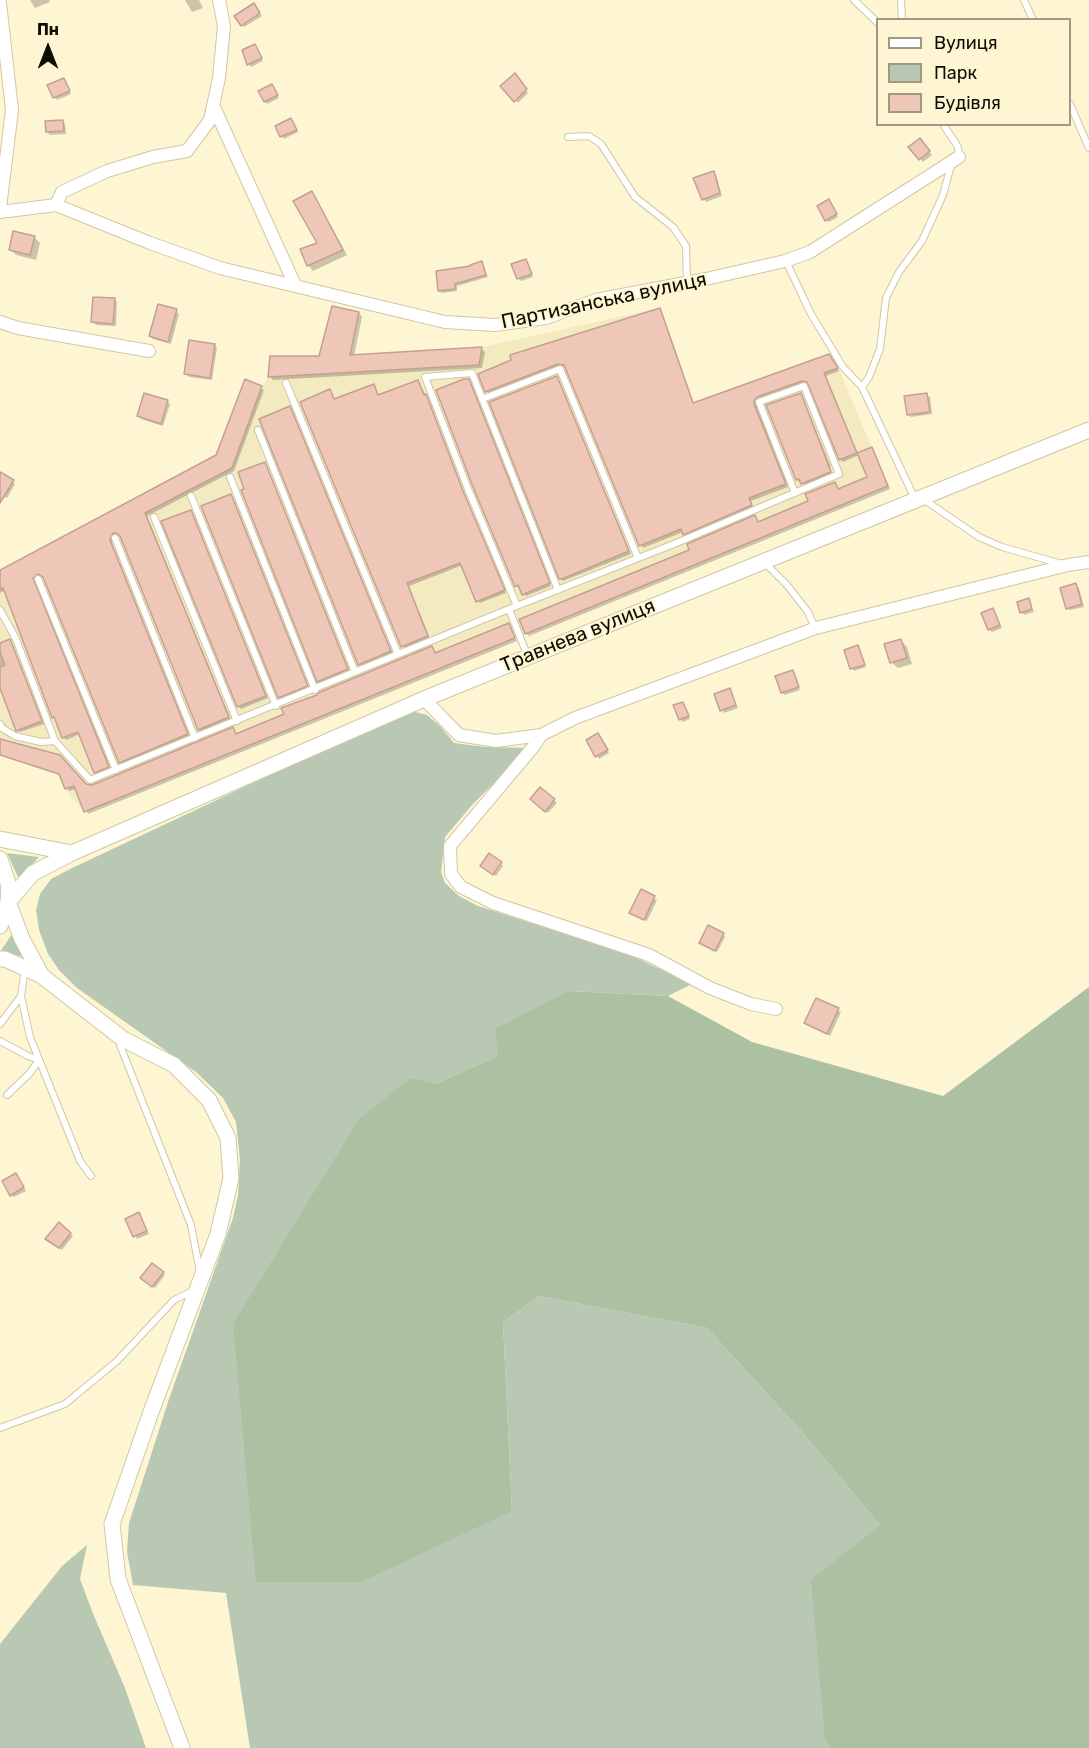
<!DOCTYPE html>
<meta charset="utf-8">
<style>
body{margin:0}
#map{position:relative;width:1089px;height:1748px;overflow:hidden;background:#fef6d3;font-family:Rubik,sans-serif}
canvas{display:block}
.legend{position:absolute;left:876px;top:18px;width:195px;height:108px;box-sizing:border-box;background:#fef6d3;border:2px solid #9e9980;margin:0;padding:8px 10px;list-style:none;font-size:18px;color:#0f0d03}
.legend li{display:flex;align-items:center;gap:12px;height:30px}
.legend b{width:30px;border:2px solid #9e9980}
.north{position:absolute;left:18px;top:18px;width:60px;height:60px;-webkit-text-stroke:4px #fef6d3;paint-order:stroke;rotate:0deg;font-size:16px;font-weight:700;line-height:24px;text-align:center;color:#0f0d03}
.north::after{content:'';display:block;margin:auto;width:21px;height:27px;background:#0f0d03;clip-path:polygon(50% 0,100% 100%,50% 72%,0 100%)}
</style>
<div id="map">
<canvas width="1089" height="1748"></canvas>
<ul class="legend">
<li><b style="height:8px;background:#fff"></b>Вулиця</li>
<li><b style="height:16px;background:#b9c8b2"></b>Парк</li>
<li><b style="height:16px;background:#eec7b9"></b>Будівля</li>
</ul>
<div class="north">Пн</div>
</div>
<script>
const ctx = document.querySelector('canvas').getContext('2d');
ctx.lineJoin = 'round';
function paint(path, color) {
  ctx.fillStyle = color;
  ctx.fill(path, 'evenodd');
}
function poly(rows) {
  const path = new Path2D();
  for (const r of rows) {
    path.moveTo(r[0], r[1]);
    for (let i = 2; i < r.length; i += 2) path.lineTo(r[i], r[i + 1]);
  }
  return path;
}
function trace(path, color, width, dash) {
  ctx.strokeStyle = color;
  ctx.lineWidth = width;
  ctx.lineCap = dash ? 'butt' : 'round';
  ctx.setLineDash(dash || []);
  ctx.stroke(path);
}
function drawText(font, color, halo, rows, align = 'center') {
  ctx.font = font + ' Rubik,sans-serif';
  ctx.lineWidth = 4.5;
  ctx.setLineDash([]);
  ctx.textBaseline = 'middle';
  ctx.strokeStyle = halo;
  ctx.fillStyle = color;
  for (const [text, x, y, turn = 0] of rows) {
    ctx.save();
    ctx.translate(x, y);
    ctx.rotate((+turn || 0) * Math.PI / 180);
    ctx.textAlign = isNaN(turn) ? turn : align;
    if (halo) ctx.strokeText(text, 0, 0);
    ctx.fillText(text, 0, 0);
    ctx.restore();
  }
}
paint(poly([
 [660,308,693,403,832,353,888,486,84,812,65,789,59,774,0,755,0,570,216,455,245,379,263,386,268,377,270,356,330,356,482,347]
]), '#f3eabf');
paint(poly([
 [408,710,427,715,441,727,454,743,485,747,529,748,473,804,445,837,441,872,445,883,459,896,478,906,628,954,692,984,668,996,569,991,498,1056,435,1084,256,1582,512,1511,503,1322,539,1296,707,1328,802,1432,880,1525,825,1739,829,1748,250,1748,226,1593,133,1585,127,1552,129,1523,169,1399,233,1218,238,1195,240,1160,236,1122,223,1098,196,1072,77,988,59,970,48,954,39,930,36,910,40,894,51,879,70,869],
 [7,853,39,857,19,879],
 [14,931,22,956,0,954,0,952],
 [87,1545,80,1579,94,1616,125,1688,146,1748,0,1748,0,1644,62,1566]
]), '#b9c8b2');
paint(poly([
 [1089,987,1089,1748,829,1748,825,1739,811,1580,880,1525,802,1432,707,1328,539,1296,503,1322,512,1511,361,1582,256,1582,233,1324,359,1119,411,1078,435,1084,498,1056,495,1029,569,991,668,996,752,1042,943,1096]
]), '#acc1a2');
paint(poly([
 [30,0,49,0,50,2,35,8],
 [185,0,199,0,203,8,192,12],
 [256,8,262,16,244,27,242,25],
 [255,46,263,61,251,67,242,52],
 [517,77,528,93,518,103,503,87],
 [63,79,71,94,57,100,49,86],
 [272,86,279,98,267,104,265,101],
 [291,120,298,132,284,139,282,136],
 [62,121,65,124,66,134,50,135,47,132],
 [922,143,932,155,923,162,911,147],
 [714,172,716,175,722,196,706,202,695,179],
 [311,193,316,198,347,255,313,271,308,265,319,244],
 [831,204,838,217,829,222,826,220],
 [34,237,40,243,36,260,16,255,10,249],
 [526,261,533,277,521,281,518,278],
 [482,263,488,277,457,286,457,291,442,293,439,290],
 [115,300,117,302,116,326,96,325,93,322],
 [660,310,662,312,694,404,831,359,839,371,826,376,858,454,871,448,874,451,890,489,529,636,526,633,755,517,759,523,810,502,834,483,839,490,869,478,859,455,843,462,840,459,809,384,806,383,760,399,756,404,788,487,751,501,753,508,687,536,683,532,643,548,566,367,562,366,489,394,487,391],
 [176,311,179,314,171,344,153,339,150,336],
 [359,313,362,317,354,356,481,349,485,352,482,368,273,380,270,377,320,358],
 [214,345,217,348,212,380,189,377,186,374],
 [557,377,631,554,563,581,561,579],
 [468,380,471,383,551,586,526,596,520,588,516,586],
 [246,381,264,390,234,471,147,516,231,720,202,732,199,730,122,537,119,535,113,538,112,544,190,737,123,764,45,578,42,576,36,579,35,585,111,769,98,775,80,734,66,740,64,738,85,730,56,720,53,717,5,590,0,593,0,572,218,456],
 [418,382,428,399,465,495,506,593,480,603,463,565,409,586,430,639,405,649,302,403,330,391,335,400,373,386,379,397],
 [801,394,831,467,829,467,832,475,805,486,802,481,800,482,797,480],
 [927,395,930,397,932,414,911,417,908,414],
 [167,401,170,404,163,426,141,419,139,416],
 [290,408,393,654,362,667,359,664],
 [265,463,350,672,321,683,319,681],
 [0,474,15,484,7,498,0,494],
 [231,496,309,688,282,699,280,697],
 [190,511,268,698,241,709,238,706],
 [1076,585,1079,588,1084,607,1070,610,1067,608],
 [1028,600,1034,612,1024,615,1022,612],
 [993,609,1002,628,992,632,989,629],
 [509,625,517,641,88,814,76,789,69,791,62,775,0,755,0,740,91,787,233,729,237,735,286,715,318,696,432,648,436,654],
 [900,640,907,647,912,664,898,668,891,662],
 [10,641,44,724,20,732,17,729,0,683,0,645],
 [858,647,866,667,854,671,852,668],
 [792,672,800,690,785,695,782,693],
 [729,690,738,708,724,713,716,695],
 [682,703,690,719,683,722,680,719],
 [601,738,609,753,599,759,597,756],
 [540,789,557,803,548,813,532,799],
 [502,864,503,866,496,876,494,875],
 [641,891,657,900,647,921,634,915],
 [723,934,725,937,717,952,701,943],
 [816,1000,841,1012,830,1036,806,1023],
 [18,1177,26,1191,14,1197,12,1195],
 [138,1214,149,1234,137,1239,127,1220],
 [59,1225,73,1236,62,1250,49,1242],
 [163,1273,165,1275,155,1288,145,1280]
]), '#0003');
const building = poly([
 [254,3,260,13,241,26,234,16,254,3],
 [255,44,262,58,247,65,242,50,255,44],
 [515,73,527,89,514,102,500,86,515,73],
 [64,78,70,91,53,98,47,85,64,78],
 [272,84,278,95,264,102,258,91,272,84],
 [291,118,297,130,280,137,275,126,291,118],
 [63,120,64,131,46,132,45,121,63,120],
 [920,138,930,151,919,160,908,147,920,138],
 [714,171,720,193,702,200,693,178,714,171],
 [312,191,343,250,307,266,300,249,317,243,293,201,312,191],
 [829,199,837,214,825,221,817,206,829,199],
 [13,231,35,236,30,255,9,250,13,231],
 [526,259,532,274,517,279,511,264,526,259],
 [482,261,486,275,455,284,455,289,438,291,436,271,470,266,470,265,482,261],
 [93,297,115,298,113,324,91,322,93,297],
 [158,304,177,309,168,342,149,336,158,304],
 [332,306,359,312,350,355,482,347,479,365,268,377,270,356,319,356,332,306],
 [660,308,693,403,829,354,838,368,824,373,857,453,839,460,807,382,802,381,757,397,754,401,754,404,786,484,749,498,752,505,683,535,681,529,639,546,564,365,558,364,485,392,478,374,511,360,510,355,660,308],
 [189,340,215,344,210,378,184,374,189,340],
 [557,376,629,551,562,579,559,579,489,402,557,376],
 [245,379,262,386,232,468,145,513,229,717,198,730,120,536,116,533,113,533,110,540,188,734,119,763,43,577,38,574,33,578,109,767,94,773,78,732,62,738,54,717,52,718,3,588,0,589,0,570,216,455,245,379],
 [464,379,469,379,550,583,522,595,518,585,515,587,473,487,436,390,464,379],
 [418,380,424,395,426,394,463,491,505,590,476,602,460,563,407,583,428,636,401,647,300,402,330,389,334,399,374,384,378,395,418,380],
 [144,393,168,400,161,424,137,416,144,393],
 [801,393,831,472,801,484,799,479,796,480,766,405,801,393],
 [927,393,930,412,907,415,904,396,927,393],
 [290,406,391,651,358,665,259,419,290,406],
 [872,447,888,486,525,634,519,619,520,619,689,550,687,544,755,515,758,522,808,501,805,494,835,482,838,489,867,477,857,453,872,447],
 [265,462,348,669,317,682,241,490,244,489,238,472,265,462],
 [0,472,14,480,0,503,0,472],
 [231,494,308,686,278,698,201,506,231,494],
 [191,510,266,696,237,707,161,521,191,510],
 [1076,583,1082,604,1066,609,1060,588,1076,583],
 [1029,598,1032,609,1020,613,1017,602,1029,598],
 [993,608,1000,625,988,630,981,613,993,608],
 [509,623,515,638,84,812,74,786,65,789,59,774,0,755,0,739,60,755,86,784,92,785,233,727,236,734,284,714,281,708,317,695,320,692,432,646,435,653,509,623],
 [10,639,42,721,16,731,0,688,0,667,5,665,0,652,0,643,10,639],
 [901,639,907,658,890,663,884,644,901,639],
 [858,645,865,665,850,669,844,650,858,645],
 [793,670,799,687,781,693,775,676,793,670],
 [730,688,736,705,720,711,714,694,730,688],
 [683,702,689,716,679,720,673,705,683,702],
 [598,733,608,750,595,757,586,740,598,733],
 [540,787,555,799,545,812,530,799,540,787],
 [489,853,502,862,493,875,480,866,489,853],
 [641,889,655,896,644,920,629,913,641,889],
 [708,925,724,933,715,951,699,943,708,925],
 [816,998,839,1008,827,1034,804,1023,816,998],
 [16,1173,24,1187,10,1196,2,1181,16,1173],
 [139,1212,147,1231,133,1237,125,1219,139,1212],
 [59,1222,71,1233,59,1248,45,1239,59,1222],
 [152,1263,164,1272,152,1287,140,1278,152,1263]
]);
paint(building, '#eec7b9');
trace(building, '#c4a093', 1.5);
const service = poly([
 [854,0,878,23],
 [901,0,902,20],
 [1024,0,1033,20],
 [1070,104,1089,148],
 [943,124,958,147,959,157],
 [568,137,589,136,601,144,635,197,673,227,686,246,687,282],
 [786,261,811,314,843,367,862,387,915,499],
 [286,383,398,654],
 [862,387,869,377,880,349,886,298,899,272,922,241,943,195,952,162],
 [482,399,560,369,638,558],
 [258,430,355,672],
 [230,477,315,690],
 [191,496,276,706],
 [923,499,979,537,1002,547,1062,564],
 [154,517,237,721],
 [115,538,195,738],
 [765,563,787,585,808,612,815,628],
 [38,579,116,770],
 [517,606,468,489,425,377,472,373,558,590],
 [0,610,16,639,55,741,90,780,509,609],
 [528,657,509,609,674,544,839,474,804,386,759,402,795,493],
 [0,724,2,728,15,736,41,742,55,741],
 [25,968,21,996,30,1037,80,1161,91,1176],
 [0,1024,21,996],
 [123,1040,120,1045,191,1225,200,1272],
 [0,1041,28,1056,39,1060,30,1073,7,1095],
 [0,1428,65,1404,117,1361,174,1300,193,1291]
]);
const minor = poly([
 [0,3,12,110,0,208],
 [213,105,295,285],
 [56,205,150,243,220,268,445,322,495,325,546,318,596,300,706,279,785,261,810,252,959,157],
 [0,212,56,205,62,192,107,171,153,157,187,151,210,120,219,78,224,26,219,0],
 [0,322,18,328,149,351],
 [424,699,459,735,496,741,541,735],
 [776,1009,751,1004,710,988,649,955,493,903,461,887,451,874,450,846,534,746,541,735,575,718,816,628,1068,565,1089,562]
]);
const tertiary = poly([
 [0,839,72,853],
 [0,859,9,886,8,902,0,926],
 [0,959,5,959,42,976,123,1039,174,1065,209,1100,228,1138,231,1178,218,1234,151,1412,112,1524,118,1579,182,1748],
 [42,976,22,939,8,902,33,873,72,853,424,699,1089,430]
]);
trace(service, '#cfc8a5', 8);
trace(minor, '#cfc8a5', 14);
trace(tertiary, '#cfc8a5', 17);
trace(service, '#fff', 6);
trace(minor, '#fff', 12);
trace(tertiary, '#fff', 15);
drawText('20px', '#0f0d03', '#fef6d3', [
 ["Партизанська вулиця",604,301,-12],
 ["Травнева вулиця",578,636,-22]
]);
</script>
